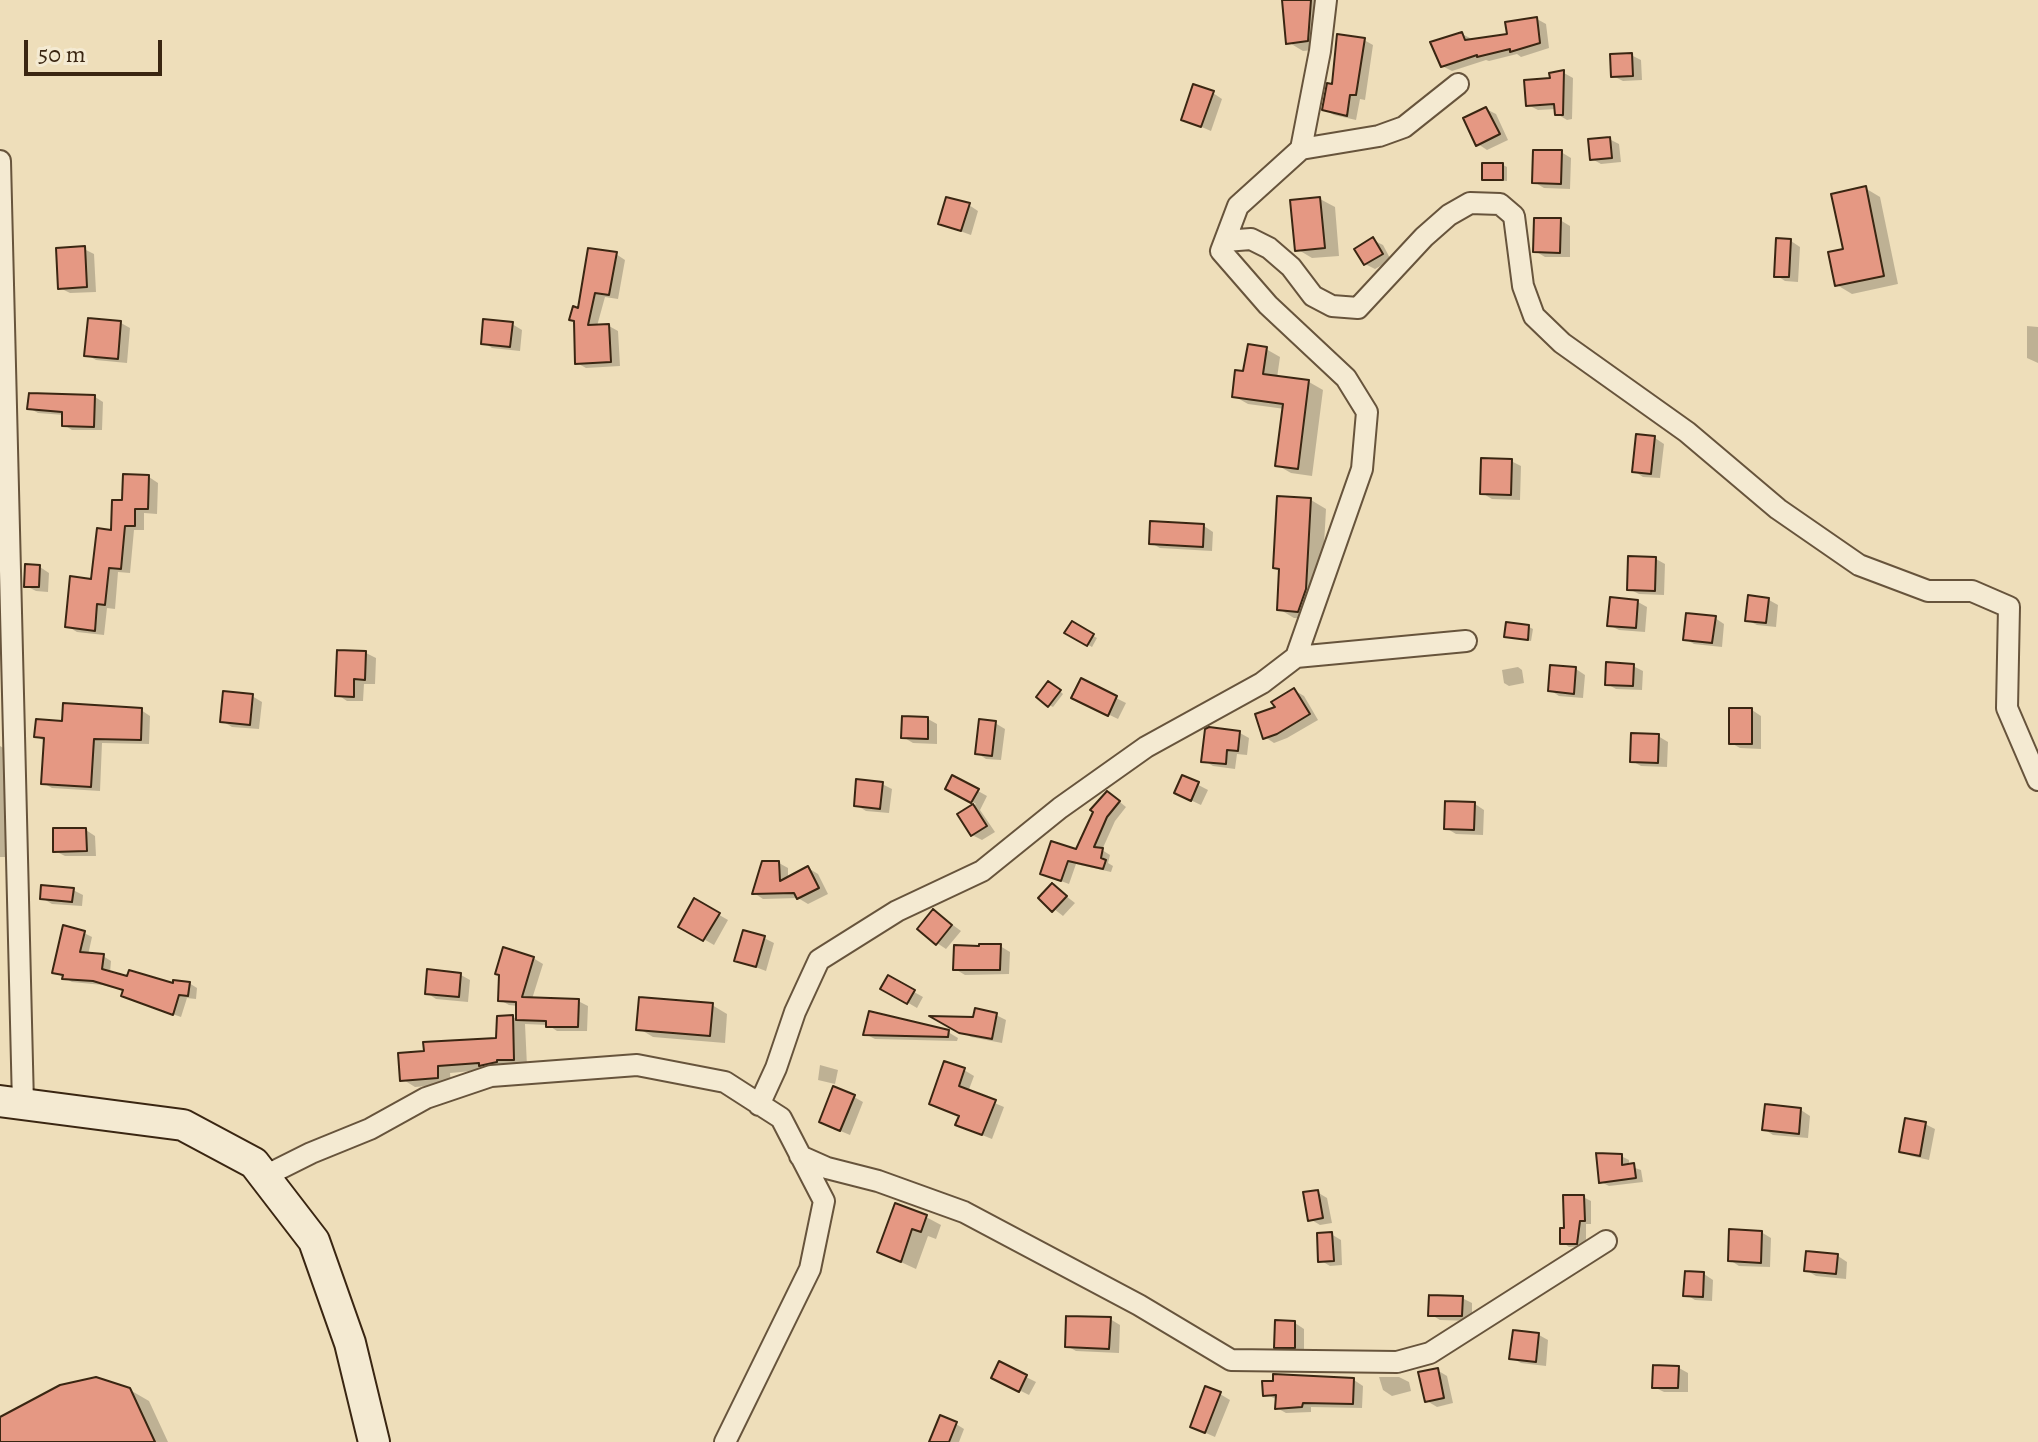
<!DOCTYPE html>
<style>
body{margin:0}
#map{position:relative;width:2038px;height:1442px;overflow:hidden;background:#eedeba;font-family:Alegreya,serif}
canvas{display:block}
.scale{position:absolute;left:24px;top:40px;width:138px;height:36px;box-sizing:border-box;border:4px solid #3a2612;border-top:0;padding-left:10px;font-size:24px;line-height:28px;white-space:nowrap;color:#3a2612;-webkit-text-stroke:6px #f4ead2;paint-order:stroke}
</style>
<div id="map">
<canvas width="2038" height="1442"></canvas>
<div class="scale">50 m</div>
</div>
<script>
const ctx = document.querySelector('canvas').getContext('2d');
ctx.lineJoin = 'round';
function paint(path, color) {
  ctx.fillStyle = color;
  ctx.fill(path, 'evenodd');
}
function poly(rows) {
  const path = new Path2D();
  for (const r of rows) {
    path.moveTo(r[0], r[1]);
    for (let i = 2; i < r.length; i += 2) path.lineTo(r[i], r[i + 1]);
  }
  return path;
}
function trace(path, color, width, dash) {
  ctx.strokeStyle = color;
  ctx.lineWidth = width;
  ctx.lineCap = dash ? 'butt' : 'round';
  ctx.setLineDash(dash || []);
  ctx.stroke(path);
}
paint(poly([
 [1284,0,1324,0,1323,49,1303,51,1288,42],
 [1537,19,1546,24,1549,48,1521,57,1517,54,1489,61,1486,60,1452,71,1442,66,1462,34,1472,39,1509,36],
 [1364,40,1373,45,1365,100,1360,99,1356,120,1334,115,1324,109,1334,86],
 [1631,55,1641,60,1642,80,1623,81,1613,76],
 [1564,73,1573,78,1572,119,1567,120,1557,114,1556,109,1538,110,1528,105,1552,80,1551,75],
 [1213,93,1222,99,1211,131,1183,119],
 [1486,109,1496,114,1508,140,1487,150,1478,144],
 [1609,139,1619,144,1621,162,1601,164,1592,159],
 [1561,152,1571,158,1570,189,1544,188,1534,182],
 [1503,165,1507,167,1507,181,1484,179],
 [1865,188,1880,197,1898,284,1852,294,1837,285],
 [1320,199,1335,207,1339,256,1312,258,1297,249],
 [969,205,978,211,971,235,940,224],
 [1560,220,1570,226,1570,257,1545,257,1535,251],
 [1373,240,1383,245,1391,260,1375,269,1365,264],
 [1791,241,1800,247,1798,282,1785,281,1776,275],
 [84,249,94,254,96,292,70,293,60,288],
 [616,254,625,260,618,299,605,297,597,326,609,326,618,331,620,366,586,368,577,363,580,310],
 [121,323,130,328,127,363,96,360,87,355],
 [512,324,522,330,520,351,492,348,483,342],
 [2027,326,2038,327,2038,363,2027,358],
 [1266,349,1280,357,1277,378,1309,382,1323,390,1312,476,1291,473,1277,465,1285,409,1248,404,1234,396,1245,373],
 [95,397,103,402,102,430,72,430,64,425,64,415,38,413,29,408],
 [1655,438,1664,444,1660,478,1643,477,1634,471],
 [1511,461,1521,466,1520,500,1492,499,1482,493],
 [149,477,158,483,157,514,144,513,144,530,134,530,130,573,118,572,115,609,107,608,104,635,77,632,67,626,93,581,124,502],
 [1311,500,1326,509,1321,598,1313,619,1294,618,1279,609,1281,571,1275,567],
 [1204,526,1213,532,1212,551,1160,548,1151,543],
 [1656,559,1665,564,1664,595,1639,594,1629,589],
 [40,567,49,573,48,592,36,591,26,586],
 [1769,600,1778,605,1776,627,1757,625,1747,620],
 [1638,602,1647,607,1645,632,1619,630,1609,625],
 [1715,618,1724,624,1722,647,1694,644,1685,639],
 [1072,624,1097,638,1092,647,1067,633],
 [1529,627,1533,629,1531,641,1507,636],
 [366,653,376,658,375,684,364,684,363,701,347,701,338,695],
 [1633,666,1643,671,1642,690,1616,689,1607,684],
 [1518,667,1522,670,1524,683,1509,686,1504,683,1502,670],
 [1576,669,1585,675,1583,698,1559,696,1550,690],
 [1082,681,1126,703,1118,719,1083,702],
 [1053,685,1063,694,1053,707,1049,705],
 [1294,690,1304,696,1318,720,1287,738,1274,743,1265,737],
 [252,696,262,702,259,729,232,727,222,721],
 [141,710,150,716,149,744,102,743,100,791,52,788,43,783,46,742,36,736,64,723],
 [1752,710,1761,716,1761,749,1740,748,1731,743],
 [928,719,937,724,937,744,913,743,903,737],
 [995,723,1005,729,1001,760,986,759,977,753],
 [1240,733,1249,738,1247,755,1237,754,1235,769,1213,766,1203,760],
 [1658,736,1668,742,1667,767,1641,766,1632,761],
 [0,746,12,753,7,857,0,857],
 [953,777,987,796,980,810,995,832,982,840,972,835,960,814,976,804,947,788],
 [1183,777,1208,790,1201,805,1186,798],
 [882,784,892,789,889,813,866,811,856,805],
 [1115,798,1126,807,1115,821,1102,850,1110,855,1108,863,1113,866,1111,872,1076,864,1069,884,1050,877,1077,852,1095,811],
 [1475,804,1484,810,1483,835,1456,834,1446,828],
 [86,830,95,836,96,856,65,856,55,851],
 [779,863,788,868,788,878,808,868,818,874,828,894,808,904,798,898,763,899,754,893],
 [1052,885,1075,903,1063,916,1040,898],
 [73,890,83,895,82,906,52,904,42,898],
 [695,901,728,920,714,945,681,926],
 [934,911,961,931,946,949,937,943],
 [84,933,92,937,88,955,103,956,111,961,110,973,175,986,189,983,197,988,196,999,187,998,181,1017,132,1000,125,991,103,985,72,982,54,972],
 [764,938,774,943,766,971,737,960],
 [1000,946,1010,952,1009,974,965,975,955,969],
 [533,958,543,964,532,999,578,1001,588,1006,587,1031,557,1031,548,1025,525,1024,527,1066,450,1073,451,1084,415,1087,402,1079,498,1040,513,1017,518,1020,518,1006,509,1005,500,1000,501,975],
 [461,975,470,980,468,1002,436,999,427,993],
 [889,978,923,997,917,1008,883,988],
 [712,1005,727,1014,725,1043,653,1037,638,1028],
 [996,1015,1006,1020,1002,1043,971,1037,937,1018,975,1019],
 [948,1032,958,1038,957,1041,875,1039,865,1034],
 [820,1065,838,1070,835,1084,818,1080],
 [964,1070,974,1076,968,1092,1004,1107,992,1139,967,1129,961,1117,931,1103],
 [854,1097,863,1102,850,1135,831,1127],
 [1801,1110,1810,1116,1808,1138,1773,1135,1764,1129],
 [1925,1124,1935,1129,1929,1160,1911,1156,1901,1151],
 [1621,1156,1629,1160,1629,1166,1641,1170,1643,1182,1609,1186,1601,1182],
 [1317,1192,1327,1198,1332,1223,1320,1225,1310,1219],
 [1583,1197,1591,1201,1591,1224,1586,1224,1586,1246,1569,1247,1562,1242],
 [926,1217,941,1225,936,1239,928,1236,916,1269,879,1252],
 [1761,1232,1771,1238,1770,1267,1739,1266,1730,1260],
 [1331,1234,1341,1240,1342,1265,1330,1266,1320,1260],
 [1838,1256,1847,1262,1846,1279,1816,1276,1806,1270],
 [1704,1274,1713,1280,1712,1301,1695,1300,1685,1294],
 [1462,1298,1472,1303,1472,1321,1440,1320,1430,1314],
 [1110,1319,1120,1325,1119,1353,1076,1351,1067,1346],
 [1295,1323,1304,1329,1304,1352,1286,1352,1276,1346],
 [1539,1335,1548,1340,1546,1366,1521,1363,1512,1358],
 [1000,1364,1036,1382,1029,1395,1003,1382],
 [1679,1368,1688,1373,1688,1392,1664,1392,1654,1387],
 [1437,1370,1447,1376,1453,1403,1437,1407,1427,1401],
 [1379,1377,1399,1377,1409,1382,1411,1391,1392,1396,1383,1390],
 [1354,1380,1363,1386,1362,1408,1311,1407,1311,1412,1286,1413,1277,1408,1278,1400,1265,1394],
 [130,1390,149,1401,168,1442,0,1442,0,1420],
 [1220,1394,1230,1400,1215,1437,1192,1427],
 [956,1424,964,1429,959,1442,931,1442]
]), '#0003');
const building = poly([
 [1282,0,1311,0,1308,41,1286,44,1282,0],
 [1537,17,1540,43,1510,52,1510,49,1477,57,1477,55,1441,67,1430,42,1462,32,1465,40,1507,34,1505,22,1537,17],
 [1337,34,1365,38,1356,95,1350,95,1347,116,1322,110,1327,83,1332,84,1337,34],
 [1632,53,1633,76,1611,77,1610,54,1632,53],
 [1564,70,1563,115,1555,115,1554,104,1526,106,1524,80,1550,78,1549,73,1564,70],
 [1193,84,1214,91,1201,127,1181,120,1193,84],
 [1486,107,1500,134,1476,146,1463,118,1486,107],
 [1610,137,1612,158,1590,160,1588,139,1610,137],
 [1533,150,1562,150,1561,184,1532,183,1533,150],
 [1482,163,1503,163,1503,180,1482,180,1482,163],
 [1866,186,1884,276,1835,286,1828,252,1843,249,1831,194,1866,186],
 [946,197,970,203,961,231,938,224,946,197],
 [1320,197,1325,248,1295,251,1290,200,1320,197],
 [1534,218,1561,218,1560,253,1533,252,1534,218],
 [1373,237,1383,254,1364,265,1354,249,1373,237],
 [1776,238,1791,239,1789,277,1774,277,1776,238],
 [85,246,87,287,58,289,56,248,85,246],
 [588,248,617,252,609,295,595,293,588,325,609,324,611,362,575,364,574,321,569,320,573,306,578,308,588,248],
 [88,318,121,321,118,359,84,356,88,318],
 [483,319,513,322,510,347,481,344,483,319],
 [1248,344,1267,347,1263,374,1309,380,1298,469,1275,466,1283,404,1232,397,1235,370,1243,371,1248,344],
 [29,393,95,395,94,427,62,426,62,412,27,409,29,393],
 [1636,434,1655,436,1651,474,1632,472,1636,434],
 [1481,458,1512,459,1511,495,1480,494,1481,458],
 [123,474,149,475,148,509,135,509,135,526,125,526,121,569,109,568,105,605,97,604,95,631,65,627,70,576,91,579,97,528,111,530,112,500,122,500,123,474],
 [1277,496,1311,498,1306,589,1298,612,1277,610,1279,569,1273,568,1277,496],
 [1150,521,1204,524,1203,547,1149,544,1150,521],
 [1628,556,1656,557,1655,591,1627,590,1628,556],
 [25,564,40,565,39,587,24,587,25,564],
 [1748,595,1769,598,1766,623,1745,621,1748,595],
 [1610,597,1638,600,1636,628,1607,626,1610,597],
 [1686,613,1716,616,1712,643,1683,640,1686,613],
 [1072,621,1094,634,1087,646,1064,633,1072,621],
 [1506,622,1529,625,1528,640,1504,637,1506,622],
 [337,650,366,651,365,680,354,679,354,697,335,696,337,650],
 [1606,662,1634,664,1633,686,1605,685,1606,662],
 [1550,665,1576,667,1574,694,1548,691,1550,665],
 [1081,678,1117,696,1108,716,1071,698,1081,678],
 [1048,681,1061,690,1048,707,1036,697,1048,681],
 [1294,688,1310,714,1277,734,1263,739,1255,714,1275,707,1271,702,1294,688],
 [223,691,253,694,250,725,220,722,223,691],
 [63,703,142,708,141,740,94,739,91,787,41,784,44,738,34,737,36,719,62,721,63,703],
 [1729,708,1752,708,1752,744,1729,744,1729,708],
 [902,716,928,717,928,739,901,738,902,716],
 [979,719,996,721,992,756,975,754,979,719],
 [1209,727,1240,731,1238,751,1227,750,1226,764,1201,762,1205,729,1209,727],
 [1631,733,1659,734,1658,763,1630,762,1631,733],
 [952,775,979,789,971,803,945,789,952,775],
 [1182,775,1199,782,1191,801,1174,793,1182,775],
 [856,779,883,782,880,809,854,806,856,779],
 [1107,791,1120,801,1107,817,1094,847,1103,848,1101,858,1106,860,1103,869,1068,861,1061,881,1040,874,1051,841,1076,849,1093,812,1090,810,1107,791],
 [1445,801,1475,802,1474,830,1444,829,1445,801],
 [973,804,987,826,971,836,957,814,973,804],
 [53,828,86,828,87,851,53,852,53,828],
 [762,861,779,861,780,881,808,866,819,888,797,899,794,893,752,894,762,861],
 [1052,883,1067,896,1052,912,1038,898,1052,883],
 [41,885,74,888,72,902,40,899,41,885],
 [694,898,720,913,703,941,678,927,694,898],
 [933,909,952,925,936,945,917,929,933,909],
 [63,925,85,931,80,952,104,954,102,969,127,976,129,970,173,983,173,980,190,982,188,996,179,995,173,1015,121,996,123,990,93,981,62,979,63,975,52,973,63,925],
 [743,930,765,936,756,967,734,961,743,930],
 [979,944,1001,944,1000,970,953,970,954,945,979,946,979,944],
 [503,947,534,957,522,997,579,999,578,1027,546,1027,546,1021,516,1020,516,1002,498,1001,499,975,495,974,503,947],
 [427,969,461,973,459,997,425,994,427,969],
 [888,975,915,990,907,1004,880,989,888,975],
 [639,997,713,1003,710,1036,636,1030,639,997],
 [975,1008,997,1013,992,1039,959,1033,929,1016,973,1017,975,1008],
 [869,1011,949,1030,948,1037,863,1035,869,1011],
 [513,1015,514,1060,497,1060,497,1062,479,1066,479,1063,438,1066,438,1078,400,1081,398,1053,424,1051,423,1042,496,1038,497,1016,513,1015],
 [944,1061,965,1068,959,1086,996,1100,982,1135,955,1125,959,1116,929,1104,944,1061],
 [833,1086,855,1095,840,1131,819,1122,833,1086],
 [1765,1104,1801,1108,1799,1134,1762,1130,1765,1104],
 [1905,1118,1926,1122,1920,1156,1899,1152,1905,1118],
 [1596,1153,1622,1154,1622,1165,1634,1163,1636,1178,1599,1183,1596,1153],
 [1318,1190,1323,1218,1308,1221,1303,1192,1318,1190],
 [1563,1195,1584,1195,1585,1221,1580,1221,1577,1244,1560,1244,1560,1228,1564,1228,1563,1195],
 [895,1203,927,1215,921,1232,912,1229,901,1262,877,1252,895,1203],
 [1729,1229,1762,1231,1761,1263,1728,1261,1729,1229],
 [1332,1232,1334,1261,1318,1262,1317,1233,1332,1232],
 [1806,1251,1838,1254,1836,1274,1804,1271,1806,1251],
 [1685,1271,1704,1272,1703,1297,1683,1296,1685,1271],
 [1429,1295,1463,1296,1462,1316,1428,1316,1429,1295],
 [1066,1316,1111,1317,1109,1349,1065,1347,1066,1316],
 [1275,1320,1295,1321,1295,1348,1274,1348,1275,1320],
 [1513,1330,1539,1333,1536,1362,1509,1359,1513,1330],
 [999,1361,1027,1375,1019,1392,991,1378,999,1361],
 [1653,1365,1679,1366,1678,1388,1652,1388,1653,1365],
 [1438,1368,1444,1398,1425,1402,1418,1372,1438,1368],
 [1273,1374,1354,1378,1353,1404,1303,1403,1302,1407,1275,1409,1276,1395,1263,1396,1262,1381,1273,1381,1273,1374],
 [96,1377,130,1388,155,1442,0,1442,0,1417,60,1385,96,1377],
 [1205,1386,1221,1392,1205,1433,1190,1427,1205,1386],
 [940,1415,957,1422,949,1442,929,1442,940,1415]
]);
paint(building, '#e59883');
trace(building, '#3a2612', 2);
const street = poly([
 [1301,149,1379,136,1404,127,1458,84],
 [0,161,23,1104],
 [1225,241,1251,239,1269,248,1291,267,1313,296,1332,306,1358,308,1424,237,1449,215,1470,203,1500,204,1514,216,1523,286,1534,316,1562,343,1687,432,1778,509,1859,565,1928,591,1972,591,2009,607,2007,708,2038,780],
 [1296,657,1466,641],
 [759,1105,776,1068,795,1012,819,960,897,911,982,871,1060,808,1146,747,1262,683,1296,657,1362,469,1367,412,1346,378,1268,305,1221,251,1238,206,1301,149,1320,51,1326,0],
 [800,1156,827,1168,878,1181,964,1212,1139,1305,1231,1360,1397,1362,1430,1353,1606,1241],
 [265,1176,311,1153,370,1129,426,1098,491,1076,637,1065,725,1082,781,1118,824,1201,810,1269,725,1442]
]);
const secondary = poly([
 [0,1101,183,1125,254,1163,314,1241,350,1343,374,1442]
]);
trace(street, '#67543c', 24);
trace(secondary, '#3a2612', 34);
trace(street, '#f4ead2', 20);
trace(secondary, '#f4ead2', 30);
</script>
